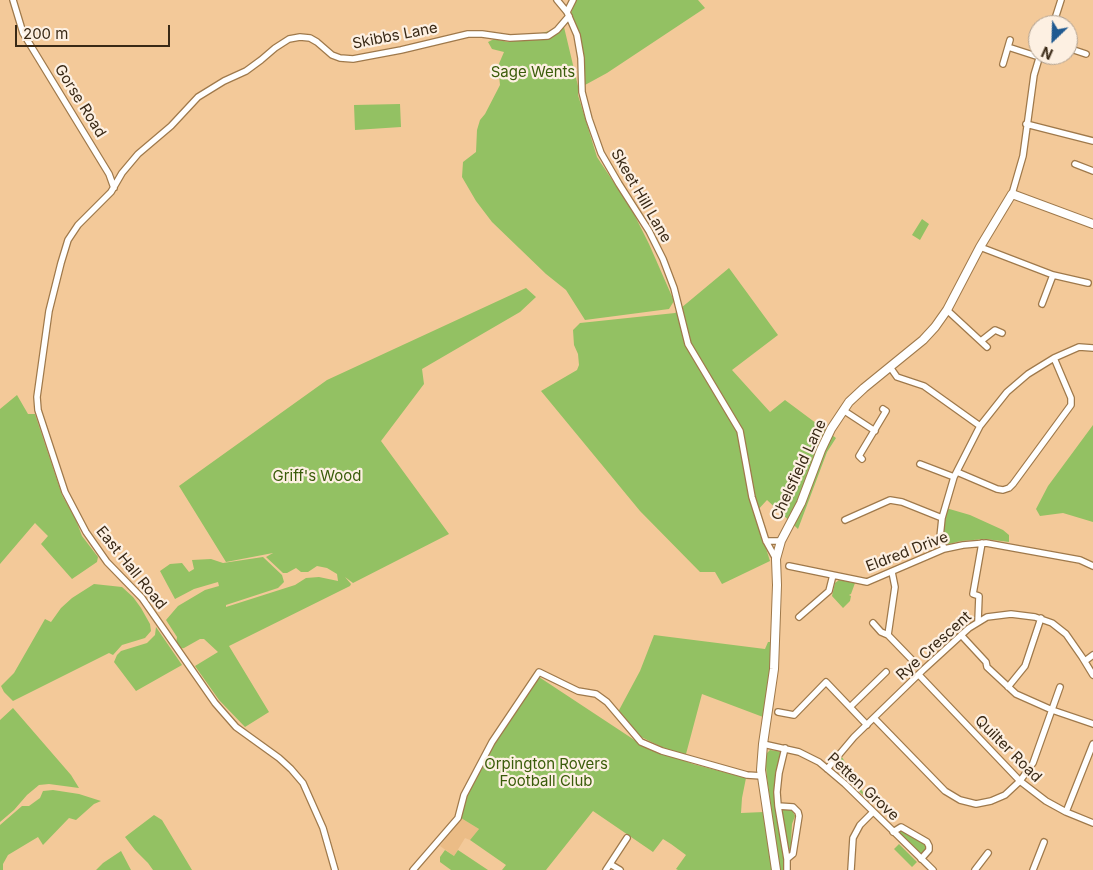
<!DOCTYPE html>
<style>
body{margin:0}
#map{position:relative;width:1093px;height:870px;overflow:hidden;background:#f3c999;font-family:Inter,sans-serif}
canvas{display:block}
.north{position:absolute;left:1028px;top:15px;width:50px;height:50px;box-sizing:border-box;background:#fdf0e2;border:1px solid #afa090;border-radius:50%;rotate:204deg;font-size:14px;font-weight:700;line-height:20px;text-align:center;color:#392916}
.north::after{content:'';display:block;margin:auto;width:18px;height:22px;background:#205a91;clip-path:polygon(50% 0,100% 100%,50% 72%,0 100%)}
.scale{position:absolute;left:15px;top:25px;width:155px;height:22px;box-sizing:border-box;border:2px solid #392916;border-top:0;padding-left:6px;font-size:15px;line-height:18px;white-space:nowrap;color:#392916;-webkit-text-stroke:4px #fdf0e2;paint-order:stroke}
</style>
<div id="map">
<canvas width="1093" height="870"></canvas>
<div class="north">N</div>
<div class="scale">200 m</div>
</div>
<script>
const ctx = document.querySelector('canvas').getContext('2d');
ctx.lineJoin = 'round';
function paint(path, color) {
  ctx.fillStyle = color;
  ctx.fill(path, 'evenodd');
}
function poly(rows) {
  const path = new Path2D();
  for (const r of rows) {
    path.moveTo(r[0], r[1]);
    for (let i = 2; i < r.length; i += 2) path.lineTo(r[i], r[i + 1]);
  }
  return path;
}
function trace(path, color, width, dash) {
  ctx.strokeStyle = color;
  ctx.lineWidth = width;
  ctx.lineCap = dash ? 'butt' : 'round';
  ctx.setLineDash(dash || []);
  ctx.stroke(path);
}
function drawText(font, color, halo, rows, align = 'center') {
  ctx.font = font + ' Inter,sans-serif';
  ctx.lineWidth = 4.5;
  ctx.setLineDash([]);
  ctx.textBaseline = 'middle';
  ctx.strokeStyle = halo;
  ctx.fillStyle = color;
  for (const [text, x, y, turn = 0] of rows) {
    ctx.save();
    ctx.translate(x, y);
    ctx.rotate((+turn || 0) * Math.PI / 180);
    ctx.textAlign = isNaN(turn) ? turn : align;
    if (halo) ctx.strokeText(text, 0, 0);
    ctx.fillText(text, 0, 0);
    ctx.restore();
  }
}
paint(poly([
 [461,818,479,829,470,840,465,838,454,856,440,846]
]), '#ebbc86');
paint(poly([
 [576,0,698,0,705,8,607,73,585,85,571,13],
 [564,27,578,86,578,95,597,157,632,210,649,244,674,301,669,309,585,320,566,290,546,274,492,222,476,201,462,177,463,162,476,152,477,130,480,120,485,114,500,85,498,66,504,52,492,49,488,42,494,39,508,42],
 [400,104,401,127,355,130,354,105],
 [922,219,929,224,920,240,912,235],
 [729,268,778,335,732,370,770,412,785,400,836,438,827,452,798,529,767,500,755,513,770,561,722,584,715,572,700,572,640,511,541,391,577,370,579,365,578,354,574,345,573,330,580,323,675,313],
 [526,288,536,297,520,312,422,369,424,384,381,441,449,534,353,583,345,577,351,584,350,586,229,646,269,712,245,727,219,700,195,666,218,652,204,639,200,639,184,648,179,649,176,643,177,637,166,620,178,606,205,590,219,586,218,582,194,589,175,599,160,571,170,564,182,563,189,572,194,569,192,560,211,559,223,563,263,557,282,575,284,582,278,588,226,605,226,607,295,585,306,578,319,577,338,581,337,574,327,568,317,566,308,572,301,572,296,568,287,573,283,573,266,557,273,553,226,562,179,486,327,380],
 [17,395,28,414,35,414,62,495,76,520,82,536,98,557,97,562,72,579,41,544,48,536,35,523,0,564,0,409],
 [1093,425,1093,522,1063,513,1040,516,1036,509,1048,486],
 [946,508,970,515,1003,530,1009,535,1009,542,985,539,961,541,945,545,942,535],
 [839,580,855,583,851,594,849,595,851,596,850,601,843,608,832,596,835,583],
 [94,584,122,587,133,597,141,608,150,624,151,631,145,638,122,645,113,655,109,653,13,701,4,692,1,686,14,673,45,619,51,622,61,608,72,598],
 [156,627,182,665,136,691,114,662,117,655,121,651,147,643,155,635],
 [654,635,765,649,768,642,771,642,769,687,763,717,702,694,686,754,674,753,637,735,618,712,640,671],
 [539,677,639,743,693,764,746,778,742,798,741,813,764,812,773,870,678,870,676,869,686,855,671,844,663,839,653,852,593,811,546,870,502,870,506,865,470,840,479,829,461,818,470,785,493,745],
 [13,708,71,775,79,788,49,784,39,785,27,795,14,810,0,822,0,720],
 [770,750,782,752,777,771,774,795,785,870,780,870,767,778,765,755],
 [842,757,864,794,863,795,836,769,836,764],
 [53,790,79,794,101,801,94,804,76,820,69,818,43,845,38,837,8,855,3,864,3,870,0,870,0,825,22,806,29,806,40,798,43,791],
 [791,808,795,816,792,824,791,842,793,845,792,849,788,850,781,809],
 [154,815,162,820,192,870,153,870,148,863,135,850,125,837],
 [902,828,927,846,927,849,923,853,920,854,898,833,898,831],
 [899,844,917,862,912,867,894,849],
 [445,850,454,856,458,850,488,870,451,870,440,862,440,857],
 [121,851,131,870,96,870,103,863]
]), '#93c163');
const minor = poly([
 [13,0,23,33,109,174,114,188],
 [557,0,567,12,577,35,581,58,582,92,589,119,601,153,619,184,649,231,663,259,674,288,688,344,740,431,752,497,766,541,776,559],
 [567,12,573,0],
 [1053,25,1061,0],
 [1008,47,1039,57],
 [1068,48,1086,54],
 [1003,64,1010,40],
 [1026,124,1093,141],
 [1075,164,1093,171],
 [1012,194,1023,156,1034,75,1040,55],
 [980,247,1053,275,1088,283],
 [1042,304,1053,275],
 [947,310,987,347],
 [981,341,995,330,1002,333],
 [890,367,897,377,924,386,980,426],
 [843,410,875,431],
 [862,459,859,456,886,411,883,409],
 [920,464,954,477],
 [957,472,997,489,1003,490,1009,488,1013,484,1071,405,1071,398,1054,358],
 [845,520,890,500,902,502,942,518],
 [766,541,781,541],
 [944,549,940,537,942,518,954,477,980,426,1007,392,1028,374,1054,358,1079,347,1093,348],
 [789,566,867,582,944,549,963,545,986,543,1080,560,1093,566],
 [892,572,895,587,888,635,917,665],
 [799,617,829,591,833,575],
 [978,621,979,596,973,594,982,543],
 [873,623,881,632,888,635],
 [961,635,986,662,987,667,1016,694,1052,710,1093,724],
 [1085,661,1093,655],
 [919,675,1020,781,1046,801,1066,812,1093,823],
 [1008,687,1025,666,1041,618],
 [850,707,886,672],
 [778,712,794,715,826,682,867,725],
 [874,718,945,791,960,800,976,804,991,801,1005,795,1020,781,1033,763,1060,687],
 [763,744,799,752,819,762,845,784,933,870],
 [785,748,779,773,777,792,778,806,787,859],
 [827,769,854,737,923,670,969,628,987,617,1011,614,1035,617,1052,623,1066,634,1082,657,1093,675],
 [778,806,793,807,798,812,799,816,793,854,787,859,787,870],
 [1066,812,1093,744],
 [893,832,901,827,927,842,929,846,929,850,921,859],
 [610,864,620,870],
 [335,870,323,828,303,783,291,769,279,758,236,727,215,703,142,598,107,562,86,532,65,492,38,410,37,397,49,311,61,263,68,240,78,225,111,192,122,173,138,154,171,126,198,97,224,81,246,71,261,60,275,48,289,39,300,37,310,38,317,42,332,55,340,58,353,59,401,50,468,34,482,34,510,38,548,36,557,30,569,16],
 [413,870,458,818,464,795,492,742,539,672,578,691,596,694,607,702,641,742,662,751,708,764,747,775,762,776],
 [606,870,627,838],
 [851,870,853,838,860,825,873,812],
 [975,870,988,853],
 [1033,870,1044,842]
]);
const tertiary = poly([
 [776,870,761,770,763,744,774,669,777,585,776,559,781,541,801,503,821,450,831,429,849,402,864,388,923,340,935,327,947,310,980,247,1012,194,1093,224]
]);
trace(minor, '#9f794b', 8);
trace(tertiary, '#9f794b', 10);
trace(minor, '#fff', 5.5);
trace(tertiary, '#fff', 8);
drawText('15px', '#392916', '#fdf0e2', [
 ["Skibbs Lane",395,36,-11],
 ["Gorse Road",80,101,58],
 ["Skeet Hill Lane",641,196,60],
 ["Chelsfield Lane",799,470,-65],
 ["Eldred Drive",907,552,-21],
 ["East Hall Road",131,568,51],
 ["Rye Crescent",934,646,-42],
 ["Quilter Road",1008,749,45],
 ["Petten Grove",863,787,43]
]);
drawText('15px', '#3a5c0a', '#fdf0e2', [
 ["Sage Wents",533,72],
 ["Griff's Wood",317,476],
 ["Orpington Rovers",546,764],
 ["Football Club",546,781]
]);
</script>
